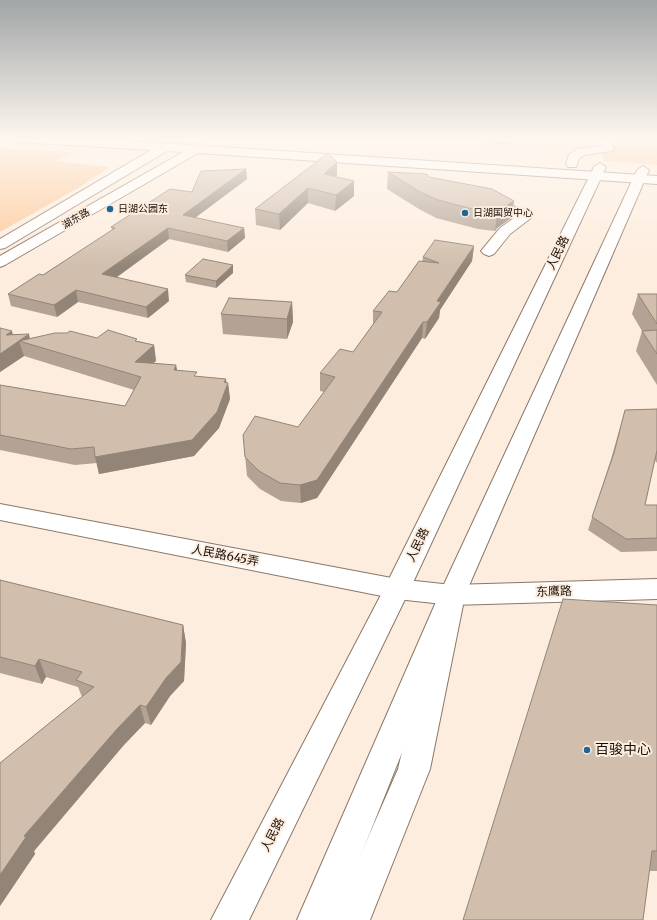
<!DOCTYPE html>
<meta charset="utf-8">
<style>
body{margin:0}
canvas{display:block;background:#fdedde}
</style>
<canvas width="657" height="920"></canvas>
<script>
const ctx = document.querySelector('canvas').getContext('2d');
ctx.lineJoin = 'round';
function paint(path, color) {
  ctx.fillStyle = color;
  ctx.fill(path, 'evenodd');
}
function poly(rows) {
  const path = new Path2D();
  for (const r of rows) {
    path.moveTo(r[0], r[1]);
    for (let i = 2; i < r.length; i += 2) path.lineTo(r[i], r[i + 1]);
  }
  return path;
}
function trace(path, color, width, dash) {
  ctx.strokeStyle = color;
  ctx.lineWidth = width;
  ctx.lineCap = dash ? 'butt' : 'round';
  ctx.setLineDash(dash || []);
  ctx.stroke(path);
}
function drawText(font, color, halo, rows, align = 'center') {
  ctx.font = font + ' Merriweather,"Noto Sans SC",serif';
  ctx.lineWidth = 4;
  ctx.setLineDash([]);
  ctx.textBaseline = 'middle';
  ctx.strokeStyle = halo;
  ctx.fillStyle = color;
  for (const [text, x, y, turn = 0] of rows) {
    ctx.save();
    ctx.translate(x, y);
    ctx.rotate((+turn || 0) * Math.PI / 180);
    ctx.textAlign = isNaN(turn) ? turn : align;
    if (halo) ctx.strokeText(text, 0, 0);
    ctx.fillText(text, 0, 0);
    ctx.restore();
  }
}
paint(poly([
 [483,138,593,138,598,157,483,149]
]), '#fae0c8');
paint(poly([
 [599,138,657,138,657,165,604,161],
 [0,148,74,152,55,161,110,167,78,188,0,232]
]), '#fcc897');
const minor = poly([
 [599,138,611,138,614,149,612,151,584,155,579,159,576,167,568,167,566,164,569,155,577,149,601,146,599,138],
 [484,196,500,199,529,215,531,218,510,234,494,254,489,256,484,254,481,251,500,228,514,218,491,205,479,203,477,200,479,197,484,196]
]);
const tertiary = poly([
 [0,504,397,579,452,585,657,579,657,599,452,605,397,599,0,520,0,504]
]);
const secondary = poly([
 [600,163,606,167,410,589,249,920,211,920,384,589,594,167,600,163],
 [643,166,649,170,465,595,335,920,297,920,439,595,637,170,643,166]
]);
const primary = poly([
 [0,138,64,138,194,145,200,143,205,146,657,176,657,184,198,153,5,265,0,267,0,256,183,152,167,151,5,248,0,249,0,239,151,150,1,141,0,138],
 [452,585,461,588,465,595,430,769,370,920,332,920,398,769,439,595,443,588,452,585]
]);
trace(minor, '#8a7868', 2);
trace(tertiary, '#8a7868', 2);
trace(secondary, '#8a7868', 2);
trace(primary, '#8a7868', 2);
paint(minor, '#fff');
paint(tertiary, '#fff');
paint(secondary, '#fff');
paint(primary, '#fff');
paint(poly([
 [489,138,510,138,509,145,489,143],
 [246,169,247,179,195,218,244,228,245,238,228,252,169,239,116,278,169,301,148,318,78,302,57,317,11,306,8,294,43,275,112,230,111,227],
 [388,172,514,201,511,218,497,228,495,231,478,229,436,218,419,209,387,189],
 [337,177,354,196,335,211,308,203,280,230,256,225,255,209],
 [474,246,472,261,440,310,439,318,425,339,422,338,317,498,301,503,281,501,260,489,247,476,243,435,298,427,324,392,320,391,320,373,353,352,373,325,373,311,397,292,422,262,423,257],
 [233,273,216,288,186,282,185,275],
 [638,294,657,294,657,385,636,351,642,331,632,314],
 [292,302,293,322,287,339,223,334,221,314],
 [0,328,13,335,30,339,97,338,138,341,154,345,156,361,153,363,176,365,177,370,197,377,226,379,226,383,228,383,230,399,219,428,194,456,99,474,97,463,75,465,0,450,0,385,125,406,134,390,24,356,0,372],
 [657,409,657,463,655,460,645,505,657,505,657,551,621,552,588,530,611,459,625,410],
 [0,580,183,625,186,643,184,681,170,696,151,725,145,723,123,746,34,851,35,854,0,906,0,763,82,697,78,687,46,677,42,684,0,673],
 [657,605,657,871,649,871]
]), '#b4a394');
paint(poly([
 [337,162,337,177,324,174],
 [246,169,247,179,184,226,183,215],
 [354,181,354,196,335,211,336,195],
 [308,188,308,203,280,230,279,214],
 [514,201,511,218,497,228,495,231,497,214,499,210],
 [168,228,169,239,104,286,102,274],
 [244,228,245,238,228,252,227,241],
 [474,246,472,261,440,310,439,318,425,339,427,322,437,301],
 [233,265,233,273,216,288,216,281],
 [168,289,169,301,148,318,146,307],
 [76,290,78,302,57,317,54,305],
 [292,302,293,322,287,339,287,319],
 [423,322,422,338,317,498,301,503,300,485],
 [12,331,15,343,29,334,31,344,19,341,24,356,0,372,0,354,6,335],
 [154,345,156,361,139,376,135,362],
 [176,365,179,381,174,370],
 [226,379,227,387,228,383,230,399,219,428,194,456,99,474,95,457,224,382],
 [183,625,186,643,184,681,170,696,151,725,146,707],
 [39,659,46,677,42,684,35,666],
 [140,705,145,723,123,746,34,851,35,854,0,906,0,875,24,836,117,729]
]), '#928578');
const building = poly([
 [328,153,337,162,324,174,354,181,336,195,308,188,279,214,255,209,328,153],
 [246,169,183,215,244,228,227,241,168,228,102,274,168,289,146,307,76,290,54,305,8,294,39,274,43,275,115,228,111,227,170,189,192,192,201,171,246,169],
 [388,172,427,174,429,177,492,189,514,201,499,210,497,214,480,211,438,200,420,192,388,172],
 [435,240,474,246,437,301,441,302,427,322,423,322,317,480,300,485,280,483,259,471,245,457,243,435,255,416,298,427,335,377,320,373,340,349,353,352,382,312,373,311,389,291,397,292,419,261,439,263,423,257,435,240],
 [203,259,233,265,216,281,185,275,203,259],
 [638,294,657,294,657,324,638,294],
 [229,298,292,302,287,319,221,314,229,298],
 [0,328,12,331,6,335,29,334,0,354,0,328],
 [108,330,137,339,135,341,154,345,135,362,176,365,174,370,197,372,194,376,226,379,224,382,228,383,217,412,192,440,95,457,94,447,71,449,0,435,0,385,125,406,141,377,19,341,55,333,67,333,70,331,97,338,108,330],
 [657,330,657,354,642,331,657,330],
 [657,409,657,450,645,505,657,505,657,538,626,539,592,517,614,453,625,410,657,409],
 [0,580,183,625,181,662,166,678,146,707,140,705,117,729,24,836,26,837,0,875,0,763,94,687,76,680,82,672,39,659,35,666,0,657,0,580],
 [563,599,657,605,657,851,652,851,643,920,463,920,563,599]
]);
paint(building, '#d1beac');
trace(building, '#928578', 1);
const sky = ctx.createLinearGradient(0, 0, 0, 267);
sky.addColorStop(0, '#a0a5a6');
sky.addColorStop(0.52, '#fef7f0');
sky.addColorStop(1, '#fef7f000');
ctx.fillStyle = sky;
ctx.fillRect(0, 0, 657, 267);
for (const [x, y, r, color] of [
 [110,209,4,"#1c6699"],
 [465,213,4,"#1c6699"],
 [587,750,4,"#1c6699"]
]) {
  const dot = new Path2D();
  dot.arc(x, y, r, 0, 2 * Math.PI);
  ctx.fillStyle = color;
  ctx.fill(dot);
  trace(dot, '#fdedde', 1.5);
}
drawText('10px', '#160f09', '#fdedde', [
 ["日湖公园东",118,209],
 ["日湖国贸中心",473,213]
], 'left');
drawText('10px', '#160f09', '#fdedde', [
 ["湖东路",76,219,-30]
]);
drawText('12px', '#160f09', '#fdedde', [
 ["人民路",558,253,-64],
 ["人民路",418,545,-64],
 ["人民路645弄",225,556,11],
 ["东鹰路",554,592,-2],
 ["人民路",273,835,-63]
]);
drawText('14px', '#160f09', '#fdedde', [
 ["百骏中心",595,750]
], 'left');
</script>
